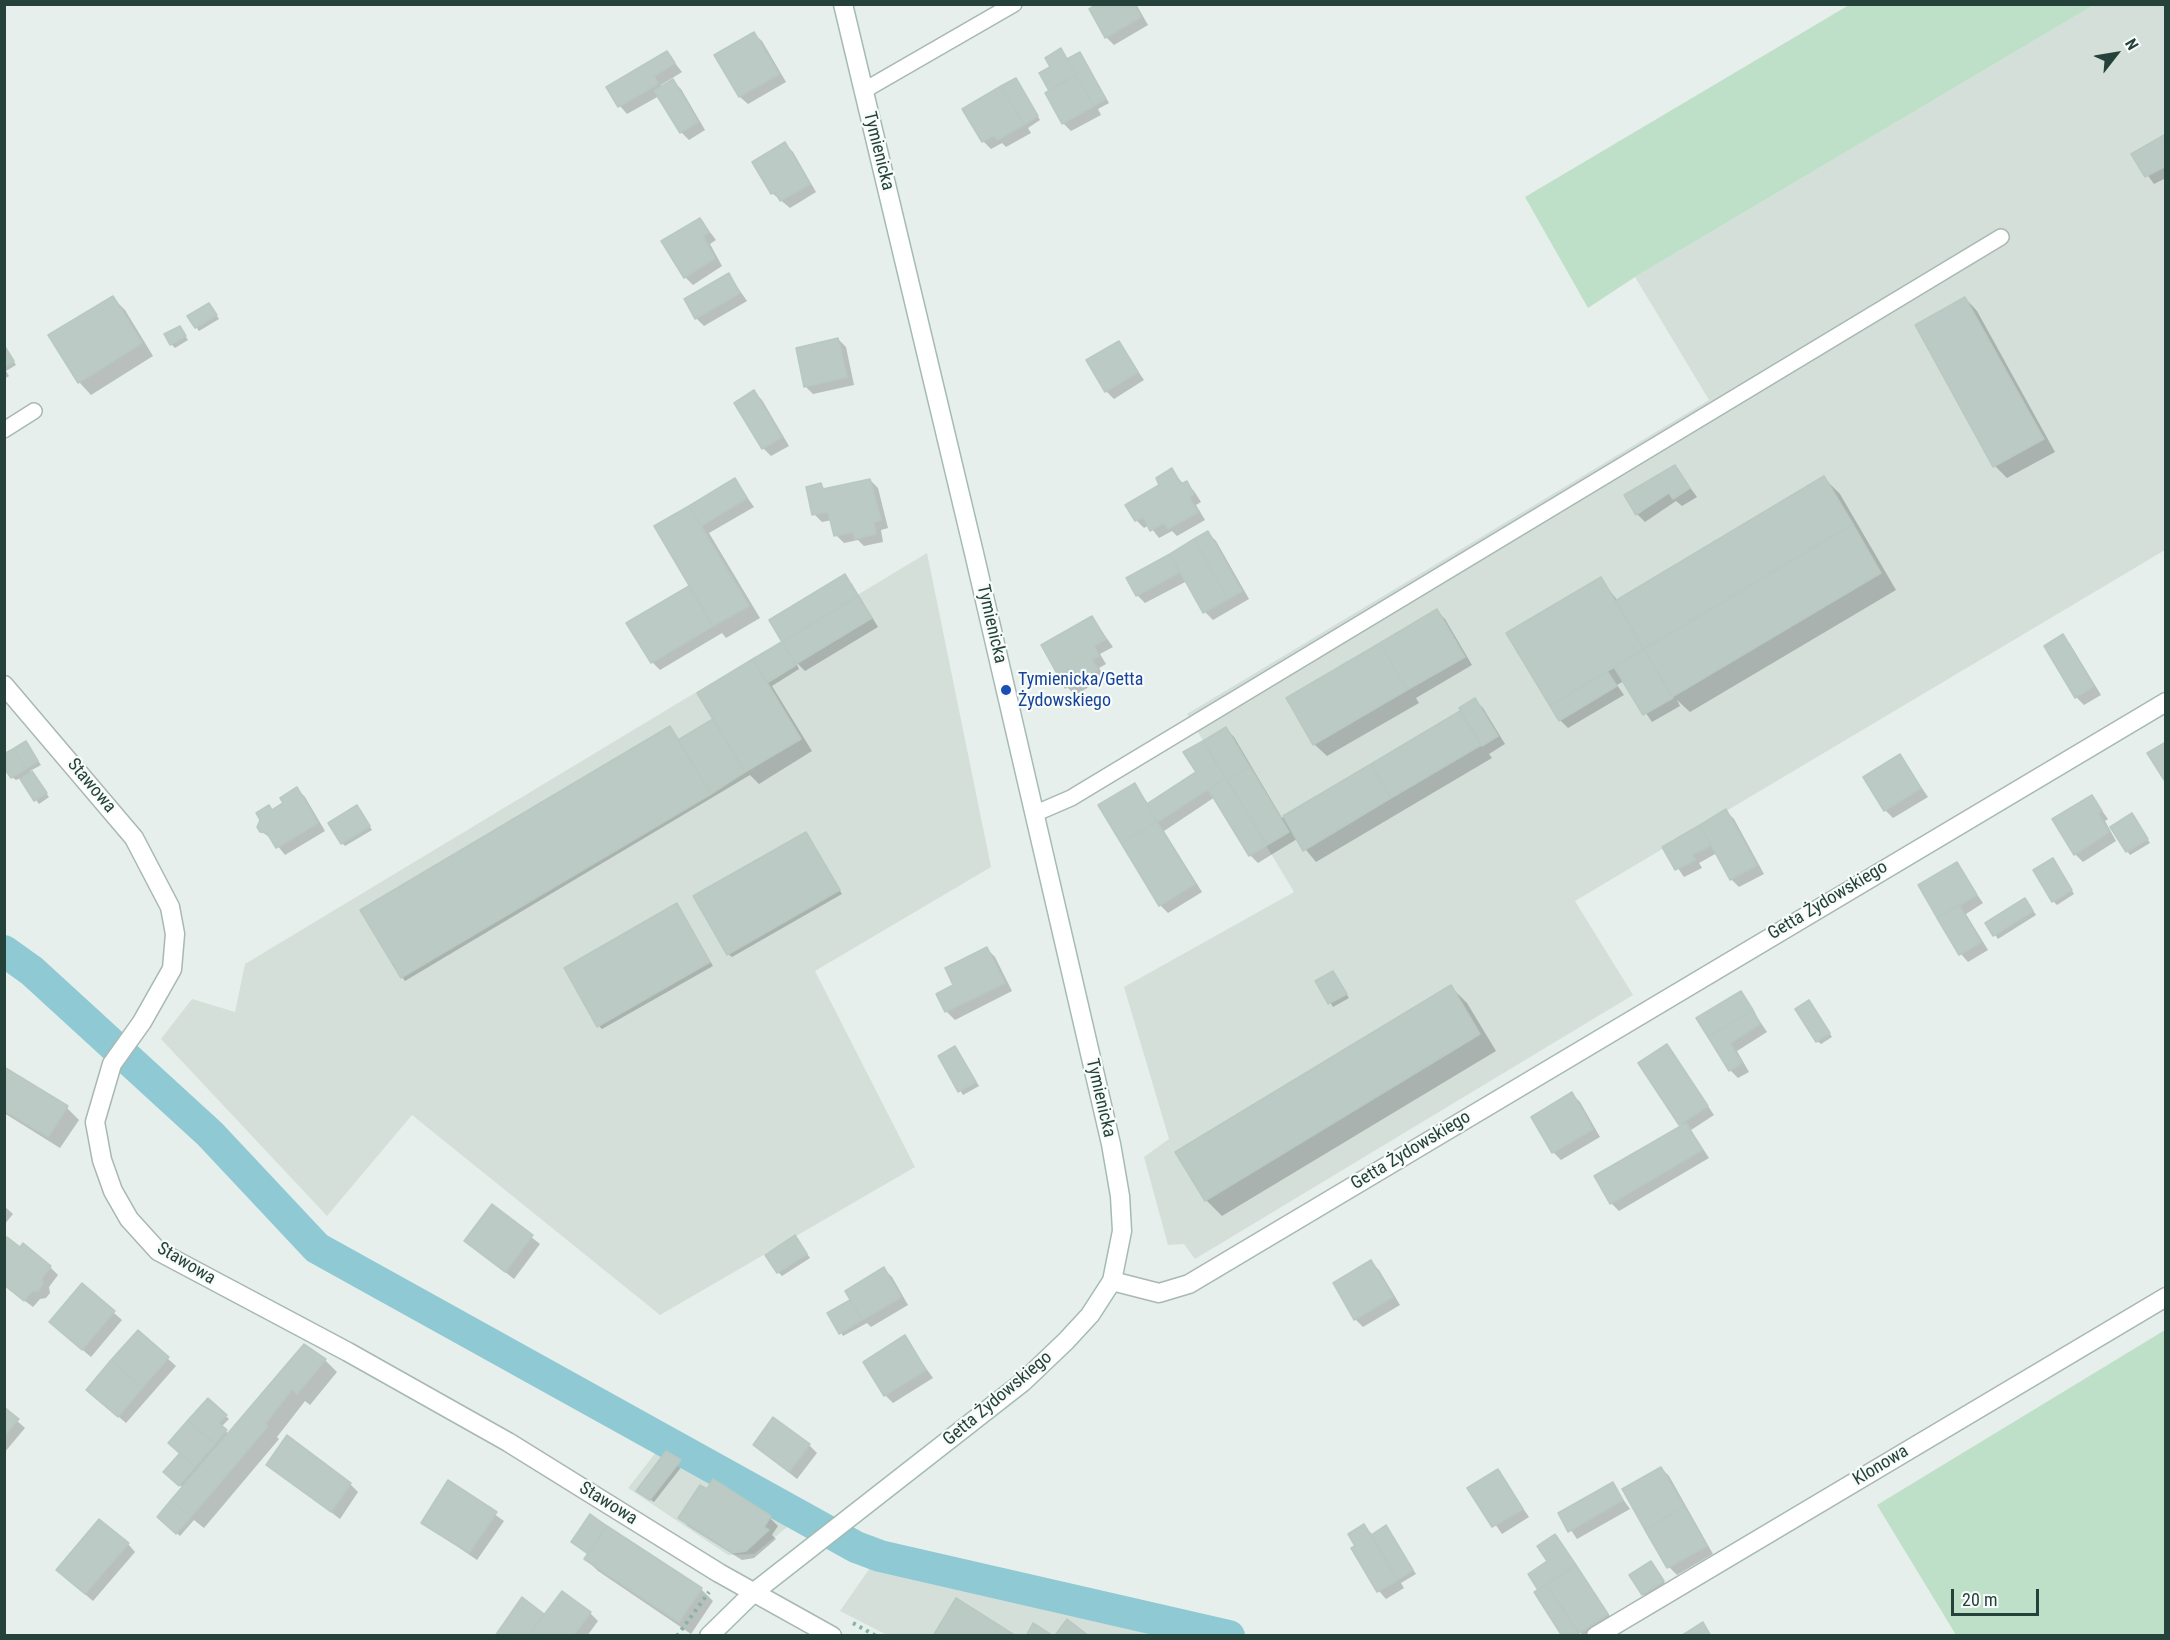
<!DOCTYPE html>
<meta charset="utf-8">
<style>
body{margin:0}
#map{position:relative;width:2170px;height:1640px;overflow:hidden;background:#e6efeb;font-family:"Roboto Condensed",sans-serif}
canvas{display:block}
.frame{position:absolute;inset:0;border:6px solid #24423a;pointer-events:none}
.north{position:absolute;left:2086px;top:24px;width:60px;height:60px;-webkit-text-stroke:4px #f7fbf9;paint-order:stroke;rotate:59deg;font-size:16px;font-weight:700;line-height:24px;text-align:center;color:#24423a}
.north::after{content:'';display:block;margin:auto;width:21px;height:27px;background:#24423a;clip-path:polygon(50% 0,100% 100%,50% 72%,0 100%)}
.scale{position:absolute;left:1951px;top:1589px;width:88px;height:27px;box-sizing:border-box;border:3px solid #24423a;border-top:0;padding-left:8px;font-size:18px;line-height:21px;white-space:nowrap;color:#24423a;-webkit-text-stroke:4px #f7fbf9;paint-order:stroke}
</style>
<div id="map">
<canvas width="2170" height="1640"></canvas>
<div class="frame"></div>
<div class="north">N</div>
<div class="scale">20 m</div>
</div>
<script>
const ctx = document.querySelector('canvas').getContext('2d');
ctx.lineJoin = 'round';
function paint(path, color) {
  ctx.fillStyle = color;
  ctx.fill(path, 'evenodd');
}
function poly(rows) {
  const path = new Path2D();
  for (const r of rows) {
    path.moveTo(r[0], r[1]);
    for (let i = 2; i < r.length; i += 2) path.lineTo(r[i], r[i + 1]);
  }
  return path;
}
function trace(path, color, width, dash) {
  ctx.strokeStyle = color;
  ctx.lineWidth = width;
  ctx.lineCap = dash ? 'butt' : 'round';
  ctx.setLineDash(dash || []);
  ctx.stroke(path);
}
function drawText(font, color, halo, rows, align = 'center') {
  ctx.font = font + ' "Roboto Condensed",sans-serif';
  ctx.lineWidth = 4.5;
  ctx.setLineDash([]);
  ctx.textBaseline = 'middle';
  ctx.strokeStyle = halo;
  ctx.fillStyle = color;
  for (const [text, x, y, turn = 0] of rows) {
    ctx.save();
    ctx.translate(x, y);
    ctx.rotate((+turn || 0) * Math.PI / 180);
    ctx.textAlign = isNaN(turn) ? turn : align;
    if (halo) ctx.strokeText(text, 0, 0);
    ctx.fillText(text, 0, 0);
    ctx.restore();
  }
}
paint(poly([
 [2094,5,2165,5,2165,550,1575,901,1633,995,1195,1259,1184,1244,1168,1245,1144,1157,1169,1139,1124,987,1294,892,1187,714,1709,400,1635,277],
 [927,553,991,867,815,971,915,1167,660,1315,412,1115,327,1216,161,1039,192,999,235,1012,245,964],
 [661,1446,791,1524,754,1554,728,1555,628,1488],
 [872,1565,1154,1635,887,1635,840,1611]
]), '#d4dfda');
paint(poly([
 [1849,5,2094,5,1635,277,1588,308,1525,197],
 [2165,1330,2165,1635,1956,1635,1877,1505]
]), '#bfe0c8');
paint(poly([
 [1100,4,1136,4,1148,25,1114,45,1106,37],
 [754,34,762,41,786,82,748,104,740,97,716,56],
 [667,53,682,72,661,85,662,88,673,81,681,89,705,130,689,140,681,132,659,96,627,114,620,106],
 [1083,58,1109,103,1098,109,1101,115,1071,131,1064,124,1047,94,1051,91,1068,60],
 [1019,84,1040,120,1028,128,1031,133,1006,147,1002,143,991,149,983,141],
 [2166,136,2166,178,2154,184,2133,155],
 [785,144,793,152,816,192,790,208,772,193,754,163],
 [700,219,716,240,710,244,722,266,693,285,685,277],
 [729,275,747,301,704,326,696,318],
 [113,298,125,310,153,356,91,395,79,382],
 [1965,298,1977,311,2055,452,2007,478,1995,466,1917,326],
 [212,308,219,319,199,331,196,327],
 [180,328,188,340,175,348,171,344],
 [838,339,846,347,854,385,813,394,805,386],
 [1119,343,1144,380,1114,399,1106,391],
 [4,345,16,365,6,371,9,376,4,379],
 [754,392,762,400,789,446,771,456,763,448,736,403],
 [1675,467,1697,497,1682,506,1676,501,1645,522,1637,514],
 [1172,470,1184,485,1186,483,1194,491,1201,502,1196,505,1205,520,1177,536,1172,531,1159,538,1149,525,1144,528,1136,520],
 [1824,478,1840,494,1896,590,1690,712,1677,700,1680,706,1652,722,1624,681,1617,685,1624,695,1568,728,1560,720,1600,579,1618,601],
 [735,480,754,507,709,533,760,618,726,638,722,633,660,670,652,662,628,624,691,586,656,527],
 [870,480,878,488,888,528,881,530,883,542,864,546,858,540,844,543,836,535,832,520,822,522,814,514,821,485,826,490],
 [1208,533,1216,541,1249,599,1213,620,1205,612,1187,581,1145,603,1137,595,1128,579],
 [844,576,852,584,878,627,805,671,796,662,799,669,772,686,812,751,759,784,750,775,405,981,402,977,362,910,679,741,715,719,755,660,784,642],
 [1437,611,1445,619,1472,665,1416,698,1419,703,1327,756,1314,744],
 [1092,618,1113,647,1100,654,1106,664,1099,668,1105,678,1075,695,1067,687],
 [2062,636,2070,644,2101,695,2084,705,2076,697],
 [1475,700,1483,708,1505,744,1489,754,1492,758,1316,862,1297,839,1258,863,1250,855,1215,797,1164,831,1202,892,1168,913,1160,905,1135,785,1149,805,1198,772,1226,729,1234,737,1282,818,1460,712,1465,718],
 [26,743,41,765,30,771,49,797,39,804,21,778,16,780,12,777],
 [1900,756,1928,797,1893,818,1885,810],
 [297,789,305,797,325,831,285,855,273,840,261,831,269,807,273,811,285,804],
 [2092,797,2108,819,2105,821,2116,841,2083,862,2075,854],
 [360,811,372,830,345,846,342,843],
 [1726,811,1734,819,1764,874,1739,887,1731,879,1717,853,1699,863,1702,868,1684,877,1664,848],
 [2132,815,2150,843,2130,855,2127,851],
 [805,833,842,894,732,957,728,954],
 [2056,863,2074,894,2057,905,2053,901],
 [1956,864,1983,903,1966,914,1988,950,1968,962,1961,954,1920,886],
 [2028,903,2036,915,1998,939,1987,923],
 [680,909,713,966,602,1029,599,1026],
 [987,949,995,957,1012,991,955,1020,947,1012,938,995,955,986],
 [1333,973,1349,998,1333,1007,1317,981],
 [1451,987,1467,1003,1496,1051,1222,1216,1206,1200],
 [1741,993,1767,1032,1737,1051,1749,1072,1738,1078,1730,1070,1698,1019],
 [1812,1005,1832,1037,1821,1044,1817,1041],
 [1667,1046,1714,1115,1691,1130,1709,1158,1619,1211,1611,1203,1682,1127],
 [955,1048,979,1086,963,1095,940,1057],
 [4,1069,67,1108,79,1120,60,1148,4,1113],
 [1572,1094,1580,1102,1600,1137,1561,1160,1553,1152],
 [4,1206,13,1214,4,1225],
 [492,1206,540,1244,514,1279,466,1241],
 [798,1241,810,1258,782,1276,778,1272],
 [4,1243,50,1267,58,1275,49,1287,50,1293,46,1298,40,1299,33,1307,4,1285],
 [1371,1262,1379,1270,1400,1305,1363,1327,1355,1319,1335,1284],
 [884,1269,892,1277,908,1305,871,1327,867,1323,843,1336,829,1314,852,1300],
 [82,1285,122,1320,91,1357,59,1330],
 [138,1332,176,1366,126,1423,96,1397],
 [904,1337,933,1378,893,1403,885,1395],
 [325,1360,337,1372,310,1405,305,1401,277,1437,279,1439,204,1528,194,1520,180,1536,159,1517,183,1488,165,1472,181,1453,208,1400,229,1419,221,1427,229,1434],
 [4,1409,25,1428,4,1453],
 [755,1445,809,1445,817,1453,797,1479],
 [680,1462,683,1465,654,1502,641,1494],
 [268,1464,350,1484,358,1492,340,1519],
 [1661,1468,1669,1476,1713,1554,1677,1575,1669,1567,1624,1490],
 [1497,1471,1529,1517,1502,1534,1470,1488],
 [449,1482,504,1521,477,1560,423,1523],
 [1612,1484,1630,1509,1577,1539,1560,1514],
 [680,1518,770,1518,778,1526,772,1535,776,1539,754,1558,742,1560,688,1526],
 [1364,1526,1373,1535,1386,1527,1416,1574,1401,1583,1404,1588,1386,1599,1379,1591],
 [1555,1536,1614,1622,1595,1636,1583,1636,1579,1631,1580,1636,1564,1636,1540,1590],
 [128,1544,135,1552,93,1601,65,1577],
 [586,1559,701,1589,713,1601,691,1634,598,1571],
 [1654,1566,1666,1585,1647,1598,1643,1594],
 [523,1599,545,1616,590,1613,598,1621,587,1636,496,1636]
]), '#0003');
trace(poly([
 [4,951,32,971,210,1134,317,1248,856,1547,880,1556,1229,1636]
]), '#8ec9d4', 32);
const building = poly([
 [1097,4,1134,4,1141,17,1105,38,1089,9,1097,4],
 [754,32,779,74,739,97,714,55,754,32],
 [1061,48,1076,75,1049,91,1039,73,1050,67,1045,58,1061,48],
 [667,51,675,63,654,76,658,84,618,107,606,87,667,51],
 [1080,52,1106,99,1094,106,1067,59,1080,52],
 [1076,75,1094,106,1062,124,1045,93,1076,75],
 [1016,78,1038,116,1024,125,1001,86,1016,78],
 [673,79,698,122,680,133,654,91,673,79],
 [1001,86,1024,125,997,140,994,135,982,142,962,109,1001,86],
 [2166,134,2166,166,2145,177,2131,154,2166,134],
 [785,142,810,184,780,201,775,192,771,194,752,162,785,142],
 [700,218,709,232,703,236,715,258,684,278,661,241,700,218],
 [729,273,740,293,695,319,684,299,729,273],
 [113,296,142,343,78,383,48,335,113,296],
 [1965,297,2044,439,1993,467,1915,325,1965,297],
 [209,303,217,315,195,328,187,316,209,303],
 [180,326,186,336,170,345,164,334,180,326],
 [838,338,847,377,804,387,796,348,838,338],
 [1119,341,1138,372,1105,392,1086,360,1119,341],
 [4,345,14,361,4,367,4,345],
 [754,390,782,437,762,449,734,403,754,390],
 [1675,465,1690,488,1673,499,1669,493,1636,515,1624,495,1675,465],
 [1172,468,1181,484,1187,481,1194,494,1189,497,1198,512,1168,529,1164,523,1150,531,1143,517,1135,521,1125,505,1159,485,1156,478,1172,468],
 [1824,476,1853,524,1644,649,1615,601,1824,476],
 [735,478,747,498,701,526,689,506,735,478],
 [870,479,881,520,874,522,876,534,855,539,853,532,834,536,828,512,812,515,806,487,821,483,823,489,870,479],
 [689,506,749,606,713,626,654,526,689,506],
 [1853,524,1881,573,1672,697,1644,649,1853,524],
 [1208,531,1242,591,1228,599,1194,539,1208,531],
 [1194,539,1228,599,1203,613,1170,554,1194,539],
 [1170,554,1180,572,1136,596,1126,578,1170,554],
 [845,574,858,596,782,642,769,620,845,574],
 [1601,577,1644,649,1550,706,1506,633,1601,577],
 [689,586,713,626,651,663,626,623,689,586],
 [858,596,872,618,796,664,782,642,858,596],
 [1437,609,1465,657,1407,690,1380,643,1437,609],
 [1092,616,1106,639,1094,646,1099,656,1092,660,1098,670,1065,688,1041,645,1092,616],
 [2063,634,2094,686,2075,698,2044,646,2063,634],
 [782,642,796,665,767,683,753,659,782,642],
 [1380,643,1407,690,1313,745,1286,698,1380,643],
 [1644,649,1673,698,1643,715,1614,667,1644,649],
 [753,659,801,739,745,772,697,693,753,659],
 [1607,671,1617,686,1559,721,1550,706,1607,671],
 [1475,698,1498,736,1482,746,1459,708,1475,698],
 [1460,711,1481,745,1391,798,1371,764,1460,711],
 [713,719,745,772,711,794,678,740,713,719],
 [670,726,711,794,401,978,360,910,670,726],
 [1226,727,1250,767,1227,780,1203,741,1226,727],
 [26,741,38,761,26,769,13,749,26,741],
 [1203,741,1226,778,1157,822,1147,804,1196,772,1183,752,1203,741],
 [2166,742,2166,783,2147,753,2166,742],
 [13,749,26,769,11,778,4,768,4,754,13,749],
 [1900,754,1921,788,1884,811,1863,777,1900,754],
 [1371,764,1391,798,1303,851,1283,816,1371,764],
 [1250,767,1289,832,1267,845,1227,780,1250,767],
 [32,771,47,793,34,801,20,779,32,771],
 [1226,778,1267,845,1249,856,1208,789,1226,778],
 [1135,783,1157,822,1121,843,1098,805,1135,783],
 [297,787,318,823,276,848,267,833,260,832,257,827,260,820,256,813,269,805,272,810,283,803,280,798,297,787],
 [2092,795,2102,811,2098,813,2109,832,2074,855,2052,819,2092,795],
 [357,805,370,826,341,844,328,823,357,805],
 [1726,809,1757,865,1730,880,1700,825,1726,809],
 [2132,813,2148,839,2126,852,2110,827,2132,813],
 [1157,822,1195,884,1159,906,1121,843,1157,822],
 [1700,825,1711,845,1692,855,1695,860,1675,870,1662,847,1700,825],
 [806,832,840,890,727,955,693,896,806,832],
 [2053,858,2072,890,2052,902,2033,870,2053,858],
 [1957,862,1977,895,1937,918,1918,885,1957,862],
 [2025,898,2033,911,1993,936,1985,923,2025,898],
 [677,903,710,962,597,1027,564,968,677,903],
 [1959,905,1981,942,1959,955,1937,918,1959,905],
 [987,947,1005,983,945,1012,936,994,953,985,945,968,987,947],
 [1333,971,1347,994,1328,1004,1315,981,1333,971],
 [1451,985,1480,1034,1205,1201,1175,1152,1451,985],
 [1741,991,1753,1010,1708,1037,1696,1018,1741,991],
 [1809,1000,1830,1033,1816,1042,1795,1009,1809,1000],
 [1753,1010,1760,1024,1730,1043,1742,1063,1729,1071,1708,1037,1753,1010],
 [1667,1044,1708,1106,1679,1125,1638,1063,1667,1044],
 [955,1046,976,1082,958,1092,938,1056,955,1046],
 [4,1067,68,1106,48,1137,4,1110,4,1067],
 [1572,1092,1593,1129,1552,1153,1531,1117,1572,1092],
 [1686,1123,1702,1150,1610,1204,1594,1176,1686,1123],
 [492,1204,533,1235,505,1272,464,1241,492,1204],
 [795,1235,807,1254,777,1273,765,1255,795,1235],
 [7,1237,20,1247,23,1243,51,1266,42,1278,43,1284,38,1291,32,1291,24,1301,4,1285,4,1240,7,1237],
 [1371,1260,1393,1297,1354,1320,1333,1283,1371,1260],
 [884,1267,901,1297,862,1320,845,1291,884,1267],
 [82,1283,115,1311,82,1350,49,1322,82,1283],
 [850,1300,862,1320,839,1334,827,1313,850,1300],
 [138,1330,169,1357,142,1388,111,1360,138,1330],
 [905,1335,926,1370,884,1396,863,1362,905,1335],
 [304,1344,326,1359,297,1394,292,1389,265,1424,268,1426,191,1517,171,1500,304,1344],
 [111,1360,142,1388,118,1417,86,1390,111,1360],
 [208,1398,227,1415,219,1423,227,1430,215,1444,188,1420,208,1398],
 [4,1407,19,1419,4,1436,4,1407],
 [773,1417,810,1444,789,1472,753,1445,773,1417],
 [188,1420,215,1444,195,1467,168,1443,188,1420],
 [287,1435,351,1483,331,1512,266,1465,287,1435],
 [666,1451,681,1460,650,1500,636,1491,666,1451],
 [180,1453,195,1467,179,1486,163,1472,180,1453],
 [1661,1467,1684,1506,1645,1530,1622,1489,1661,1467],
 [1498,1469,1523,1509,1492,1527,1467,1488,1498,1469],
 [713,1479,771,1516,764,1527,769,1530,746,1551,733,1553,678,1518,700,1485,707,1489,713,1479],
 [448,1480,497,1512,469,1553,421,1523,448,1480],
 [1613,1482,1623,1500,1568,1532,1558,1513,1613,1482],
 [171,1500,191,1517,176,1534,157,1517,171,1500],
 [1684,1506,1707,1546,1667,1568,1645,1530,1684,1506],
 [590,1514,607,1526,588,1554,571,1542,590,1514],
 [99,1519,129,1543,85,1594,56,1570,99,1519],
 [1364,1524,1398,1580,1377,1592,1351,1548,1355,1546,1348,1534,1364,1524],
 [1386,1525,1413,1570,1398,1580,1371,1535,1386,1525],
 [607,1526,702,1588,679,1622,584,1559,607,1526],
 [1555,1534,1576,1565,1538,1590,1528,1574,1547,1561,1537,1546,1555,1534],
 [1651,1561,1664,1581,1642,1595,1629,1575,1651,1561],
 [1576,1565,1608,1614,1579,1633,1546,1584,1576,1565],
 [1546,1584,1579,1633,1575,1636,1562,1636,1534,1592,1546,1584],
 [562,1591,591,1612,573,1636,528,1636,562,1591],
 [522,1597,544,1614,528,1636,495,1636,522,1597],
 [956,1598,1016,1636,933,1636,956,1598],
 [1067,1619,1089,1636,1058,1636,1056,1634,1067,1619],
 [1703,1622,1711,1636,1681,1636,1703,1622],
 [1033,1623,1053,1636,1026,1636,1033,1623]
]);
paint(building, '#bbcac4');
trace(building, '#b8c9c2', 1.5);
const lane = poly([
 [863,91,1014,4],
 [4,430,34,411],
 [1034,814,1071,798,2001,237]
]);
const street = poly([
 [4,685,134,838,170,907,175,934,172,969,142,1022,112,1064,95,1122,102,1160,113,1191,129,1219,158,1251,348,1352,508,1442,719,1573,832,1636],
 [1112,1281,1159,1293,1189,1284,2166,702],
 [1596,1636,2166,1297]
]);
const secondary = poly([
 [709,1636,753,1593,1023,1382,1066,1341,1090,1315,1112,1281,1122,1231,1120,1196,1111,1144,974,553,843,4]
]);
trace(lane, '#a8b8b2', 18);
trace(street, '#a8b8b2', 21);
trace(secondary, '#a4bbb3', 21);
trace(poly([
 [853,1623,876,1636],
 [677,1636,709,1592]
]), '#86b3a5', 4, [3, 4.5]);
trace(lane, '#fff', 15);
trace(street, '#fff', 18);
trace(secondary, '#fff', 18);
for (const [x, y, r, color] of [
 [1006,690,6,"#1a4fb4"]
]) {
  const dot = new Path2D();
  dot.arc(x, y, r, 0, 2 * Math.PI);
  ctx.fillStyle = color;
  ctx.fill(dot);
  trace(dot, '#f7fbf9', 2);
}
drawText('18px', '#24423a', '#f7fbf9', [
 ["Tymienicka",878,151,76],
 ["Tymienicka",991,624,77],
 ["Stawowa",91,786,50],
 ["Getta Żydowskiego",1828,901,-31],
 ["Tymienicka",1100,1098,77],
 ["Getta Żydowskiego",1411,1151,-31],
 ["Stawowa",186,1264,31],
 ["Getta Żydowskiego",998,1399,-40],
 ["Klonowa",1881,1466,-31],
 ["Stawowa",608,1504,32]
]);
drawText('18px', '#164399', '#f7fbf9', [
 ["Tymienicka/Getta",1018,680],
 ["Żydowskiego",1018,701]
], 'left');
</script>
